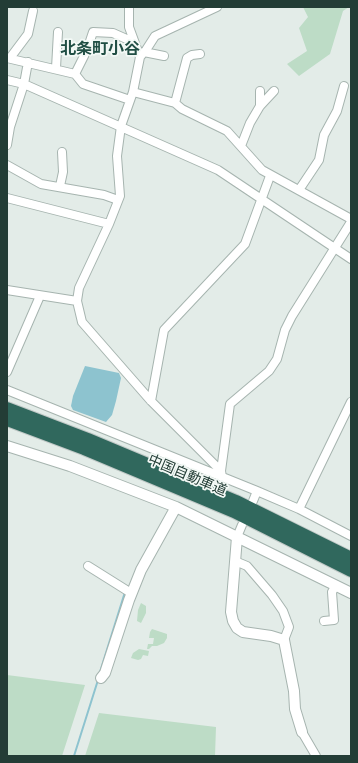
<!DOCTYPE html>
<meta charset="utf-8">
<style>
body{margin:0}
#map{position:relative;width:358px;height:763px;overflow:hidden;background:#e3ece8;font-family:"Sofia Sans Condensed",sans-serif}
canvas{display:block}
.frame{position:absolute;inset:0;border:8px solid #233d36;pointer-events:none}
</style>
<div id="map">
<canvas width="358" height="763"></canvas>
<div class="frame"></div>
</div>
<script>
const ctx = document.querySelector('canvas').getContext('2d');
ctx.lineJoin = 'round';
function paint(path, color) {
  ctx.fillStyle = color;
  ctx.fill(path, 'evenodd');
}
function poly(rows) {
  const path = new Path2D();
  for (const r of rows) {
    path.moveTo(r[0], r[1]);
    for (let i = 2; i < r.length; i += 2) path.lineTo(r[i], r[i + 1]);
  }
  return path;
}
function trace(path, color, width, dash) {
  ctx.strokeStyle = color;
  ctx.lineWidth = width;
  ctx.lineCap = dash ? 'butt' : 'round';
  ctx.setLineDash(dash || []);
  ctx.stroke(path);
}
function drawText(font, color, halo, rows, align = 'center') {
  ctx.font = font + ' "Sofia Sans Condensed","Noto Sans JP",sans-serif';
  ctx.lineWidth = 3.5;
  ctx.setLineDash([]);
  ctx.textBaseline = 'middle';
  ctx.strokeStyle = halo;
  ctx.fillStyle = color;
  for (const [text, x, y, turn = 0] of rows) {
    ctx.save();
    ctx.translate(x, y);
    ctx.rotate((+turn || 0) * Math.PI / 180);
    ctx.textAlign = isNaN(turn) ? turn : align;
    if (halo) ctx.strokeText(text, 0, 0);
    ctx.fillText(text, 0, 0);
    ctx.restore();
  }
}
paint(poly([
 [303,7,349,7,343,11,330,54,299,76,287,64,307,51,299,28,308,17],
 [141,603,146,606,146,613,141,623,137,621,138,610],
 [152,629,167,634,167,638,164,643,157,646,152,646,149,649,147,649,148,644,153,644,154,638,149,638,150,632],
 [139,649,149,651,148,656,143,655,141,659,138,660,131,658,133,653],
 [7,675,85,685,62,756,7,756],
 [99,713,216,727,215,756,85,756]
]), '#bddcc6');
paint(poly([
 [85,366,119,373,121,378,116,401,112,415,106,422,73,410,71,406,73,396]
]), '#8dc3cf');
trace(poly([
 [100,672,125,592],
 [74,756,98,680]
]), '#8dc3cf', 2);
const minor = poly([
 [129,7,129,27,140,57,133,92,121,126,117,156,120,196,109,224,79,288,77,301,82,322,151,401,221,471,222,477],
 [144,52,164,56],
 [140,57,146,50,155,36,217,7],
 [7,58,75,74,83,84,130,100],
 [10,58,28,34,33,11],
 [56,68,58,32],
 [75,74,87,50,93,32,113,33,131,41,133,40],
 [7,80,24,84,218,170,351,259],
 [260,91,260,106],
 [133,92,175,103,182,109,227,131,262,170,351,219],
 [175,103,187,58,192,55,200,54],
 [7,145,10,127,24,84,28,62],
 [241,146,250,123,260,106,274,91],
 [7,165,41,184,104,195,118,200],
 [60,186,63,172,62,152],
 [299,190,319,160,324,135,337,111,344,86],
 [7,198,109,224],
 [7,290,77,301],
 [7,372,40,296],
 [7,390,257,491,299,509,351,536],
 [151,401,164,330,245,244,270,176],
 [221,471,230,404,269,371,277,359,285,330,292,316,351,222],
 [253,501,257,491],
 [299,509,351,402],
 [237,537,242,525],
 [235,561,247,566,272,595,283,611,289,627,284,640],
 [88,566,131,593],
 [324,621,334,620,332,592,336,585],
 [302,732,316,756]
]);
const tertiary = poly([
 [7,446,70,466,176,507,351,593],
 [237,537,231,612,233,621,237,628,243,632,271,636,284,640,294,691,295,709,302,732],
 [101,678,105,673,129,600,141,570,176,507]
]);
const motorway = poly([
 [7,408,88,439,236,501,351,558],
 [7,420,84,449,234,512,351,571]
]);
trace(minor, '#a6b4af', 10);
trace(tertiary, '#a6b4af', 12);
trace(motorway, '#c1c9c7', 14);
trace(minor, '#fff', 8);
trace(tertiary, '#fff', 10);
trace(motorway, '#30685d', 12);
drawText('14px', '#233d36', '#f3f9f6', [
 ["中国自動車道",187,476,23]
]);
drawText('bold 16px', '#204e44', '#f3f9f6', [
 ["北条町小谷",100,50]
]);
</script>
